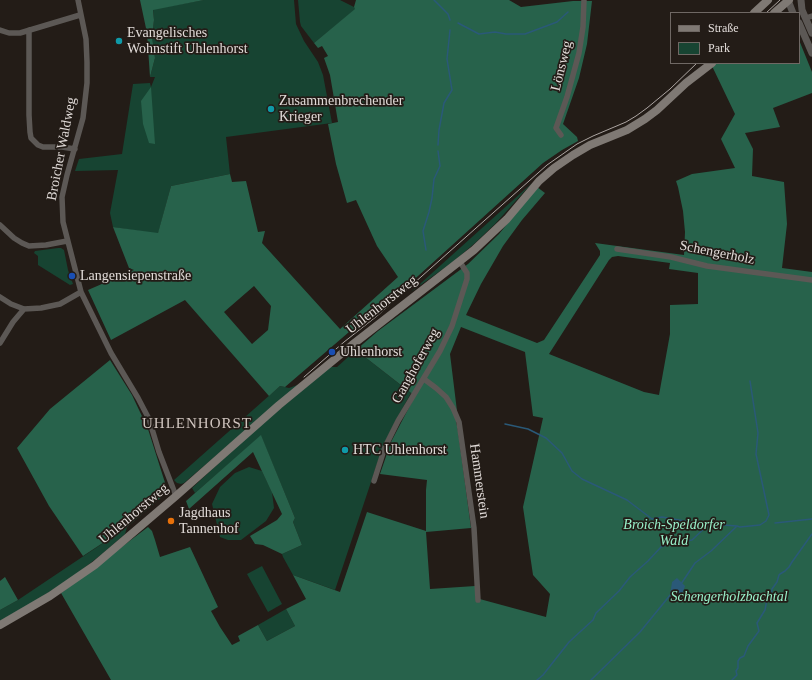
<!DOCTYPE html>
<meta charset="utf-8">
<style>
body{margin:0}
#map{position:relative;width:812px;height:680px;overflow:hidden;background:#231c17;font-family:Georgia,serif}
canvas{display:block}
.legend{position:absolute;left:670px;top:12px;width:130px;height:52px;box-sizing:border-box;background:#231c17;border:1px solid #6f6864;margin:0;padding:5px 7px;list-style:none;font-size:12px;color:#e1dbd8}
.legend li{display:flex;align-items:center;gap:8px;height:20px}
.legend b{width:20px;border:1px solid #6f6864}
</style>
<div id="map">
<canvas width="812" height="680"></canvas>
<ul class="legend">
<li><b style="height:5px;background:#7f7974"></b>Straße</li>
<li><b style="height:11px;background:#174432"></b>Park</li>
</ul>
</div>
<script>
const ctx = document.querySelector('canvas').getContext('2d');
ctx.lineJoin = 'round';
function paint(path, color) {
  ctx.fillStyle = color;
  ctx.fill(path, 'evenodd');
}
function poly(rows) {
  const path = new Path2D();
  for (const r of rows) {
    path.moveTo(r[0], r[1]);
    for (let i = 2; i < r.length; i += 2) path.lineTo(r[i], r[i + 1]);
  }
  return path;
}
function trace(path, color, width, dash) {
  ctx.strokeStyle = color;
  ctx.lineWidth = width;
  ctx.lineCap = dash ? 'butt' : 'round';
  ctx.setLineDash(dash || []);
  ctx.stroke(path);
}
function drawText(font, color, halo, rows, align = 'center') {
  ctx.font = font + ' Georgia,serif';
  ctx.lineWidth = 3.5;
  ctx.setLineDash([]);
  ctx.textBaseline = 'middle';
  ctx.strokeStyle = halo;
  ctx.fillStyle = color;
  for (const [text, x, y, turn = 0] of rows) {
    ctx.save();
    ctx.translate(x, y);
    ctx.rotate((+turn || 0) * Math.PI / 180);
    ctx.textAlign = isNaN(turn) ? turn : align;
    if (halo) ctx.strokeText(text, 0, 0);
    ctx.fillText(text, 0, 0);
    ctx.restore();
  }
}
paint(poly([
 [204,0,294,0,296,24,304,41,318,62,323,75,332,123,226,137,230,174,171,186,158,234,113,227,110,213,118,170,75,171,79,159,122,154,133,84,150,83,151,87,155,77,150,77,155,58,152,37,154,20,153,9],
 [298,0,340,0,354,7,356,9,314,43,301,26,300,22],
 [532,183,495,224,475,243,454,261,411,292],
 [58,248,61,248,64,250,68,270,73,284,70,285,38,265,38,256,34,253,35,251],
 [356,350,411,393,396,420,383,446,335,590,293,575,283,557,282,554,302,545,293,522,295,518,261,436,195,493,192,488,250,434,330,367,337,367],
 [300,384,184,483,181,484,177,483,174,480,280,386,289,388],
 [249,467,262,471,272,492,274,508,266,521,241,540,228,540,220,537,212,504,220,487,235,473],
 [127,527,125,534,102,554,74,576,35,601,0,621,0,610,18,600],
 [262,566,282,604,268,612,247,574],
 [286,609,295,626,267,641,258,625]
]), '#174432');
paint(poly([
 [140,0,204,0,153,10,154,20,152,37,155,58,150,77,147,33],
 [356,0,509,0,521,7,573,1,592,1,587,44,579,78,563,124,577,137,578,141,562,150,543,163,366,323,349,332,285,387,280,386,269,396,185,300,111,340,88,290,134,270,129,268,113,227,158,233,171,186,230,174,232,182,246,181,258,232,265,231,262,243,340,329,398,277,377,246,356,200,347,203,336,164,328,124,338,122,330,75,324,58,328,56,322,46,318,48,314,43,355,9,354,7],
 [254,286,271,306,268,330,252,344,224,312],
 [799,40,812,72,812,93,773,108,780,127,745,133,753,149,752,176,784,182,787,224,782,268,812,272,812,680,111,680,61,593,148,527,152,531,155,540,160,557,190,547,218,607,211,611,220,627,232,645,240,641,238,636,258,625,267,641,295,626,286,609,306,599,293,575,340,592,367,512,426,531,426,490,427,480,380,474,391,442,415,396,356,350,378,331,468,264,499,234,537,187,545,193,522,220,503,246,481,284,466,315,537,343,544,340,600,255,600,251,595,243,684,255,685,232,683,211,678,187,676,181,692,174,735,168,721,139,735,114,712,66,716,63,799,63],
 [618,256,670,263,669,269,698,273,698,304,670,305,670,334,659,395,644,392,549,354,609,260,612,257],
 [461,327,525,352,533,416,543,418,523,507,533,575,550,594,546,617,476,598,475,586,430,589,426,532,471,528,458,431,456,421,457,411,450,354],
 [151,87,155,144,149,143,143,124,141,101],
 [110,360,132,395,148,429,167,489,164,495,127,527,83,556,49,506,17,448,50,409],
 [261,435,295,518,293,522,302,545,282,554,263,545,255,544,250,536,277,520,282,514,253,452,189,509,186,501],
 [5,577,18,600,0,610,0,581]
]), '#27624b');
paint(poly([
 [677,578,685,586,683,592,675,598,670,595,672,582]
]), '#2a5978');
trace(poly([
 [434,0,448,14,450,20],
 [458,23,479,34,495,32,506,34,525,34,557,22,568,12],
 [438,145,439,130,444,103,452,90,447,59,450,30],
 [426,250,423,231,429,212,432,198,434,179,440,166,438,151],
 [505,424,528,429,546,438,562,453,572,471,582,479,627,500,652,519,662,517,696,523,737,526,740,527,760,525,766,521,769,515,756,454,758,433,750,381],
 [775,523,812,519],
 [677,543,692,540,709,524],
 [681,584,695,563,711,551,736,527],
 [537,680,543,675,569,642,593,620,596,613,619,591,630,577,648,561,661,547,671,543],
 [591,680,640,632,671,594],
 [732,680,737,675,736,671,738,668,738,661,740,658,744,656,748,646,759,631,757,623,765,610,767,599,771,596,772,589,777,582,779,575,780,574,785,571,789,567,792,562,812,534]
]), '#2a5978', 1.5);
trace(poly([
 [78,0,86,39,87,62,87,83,83,118,67,175,62,197,63,222,81,292,111,353,138,398,149,419,159,452,176,496],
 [806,18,812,16],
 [0,30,9,33,20,33,80,15],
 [29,30,29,115,30,132,31,138,38,145,43,147,62,147,75,149],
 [561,135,556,128,567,97,579,53,583,27,584,0],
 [0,225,14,238,22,243,29,246,46,245,67,241],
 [617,249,671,257,707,266,812,280],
 [0,297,11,304,24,309,41,308,60,304,81,292],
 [0,343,13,322,24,309],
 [424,379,436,388,446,397,453,408,459,422,474,528,478,600],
 [374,481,385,447,398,421,440,351,452,326,467,279,467,273,460,262]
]), '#5c5855', 5.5);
trace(poly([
 [788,0,791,8,793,13],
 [801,0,802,10,812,33],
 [799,23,812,53]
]), '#5c5855', 7);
trace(poly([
 [754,13,768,0],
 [774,13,789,0],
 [0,625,50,596,95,565,176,496,279,405,352,345,474,250,507,219,539,181,554,168,573,155,590,145,627,130,645,119,657,110,686,83,712,63]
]), '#7f7974', 8);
trace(poly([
 [766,13,780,0],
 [304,377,344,342,377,316,547,165,577,144,593,136,626,122,636,116,647,108,670,89,697,63]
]), '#aca5a2', 1);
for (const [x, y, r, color] of [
 [119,41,4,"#0f9aa8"],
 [271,109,4,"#0f9aa8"],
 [72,276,4,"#1a4fb4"],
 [332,352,4,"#1a4fb4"],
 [345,450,4,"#0f9aa8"],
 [171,521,4,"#e8710a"]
]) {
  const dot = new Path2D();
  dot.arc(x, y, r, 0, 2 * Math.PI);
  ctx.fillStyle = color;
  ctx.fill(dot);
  trace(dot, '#231c17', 1.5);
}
drawText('14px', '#e1dbd8', '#231c17', [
 ["Evangelisches",127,33],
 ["Wohnstift Uhlenhorst",127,49],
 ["Zusammenbrechender",279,101],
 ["Krieger",279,117],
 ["Langensiepenstraße",80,276],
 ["Uhlenhorst",340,352],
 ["HTC Uhlenhorst",353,450],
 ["Jagdhaus",179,513],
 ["Tannenhof",179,529]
], 'left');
drawText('14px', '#e1dbd8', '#231c17', [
 ["Lönsweg",562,66,-76],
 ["Broicher Waldweg",62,149,-79],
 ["Schengerholz",717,253,11],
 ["Uhlenhorstweg",382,305,-38],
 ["Ganghoferweg",416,366,-61],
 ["Hammerstein",479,481,82],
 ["Uhlenhorstweg",134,514,-40]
]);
drawText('italic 14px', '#98f1ca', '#231c17', [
 ["Broich-Speldorfer",674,525],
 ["Wald",674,541],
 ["Schengerholzbachtal",729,597]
]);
ctx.letterSpacing = '1px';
drawText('15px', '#d0c5bf', '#231c17', [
 ["UHLENHORST",197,424]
]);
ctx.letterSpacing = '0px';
</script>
